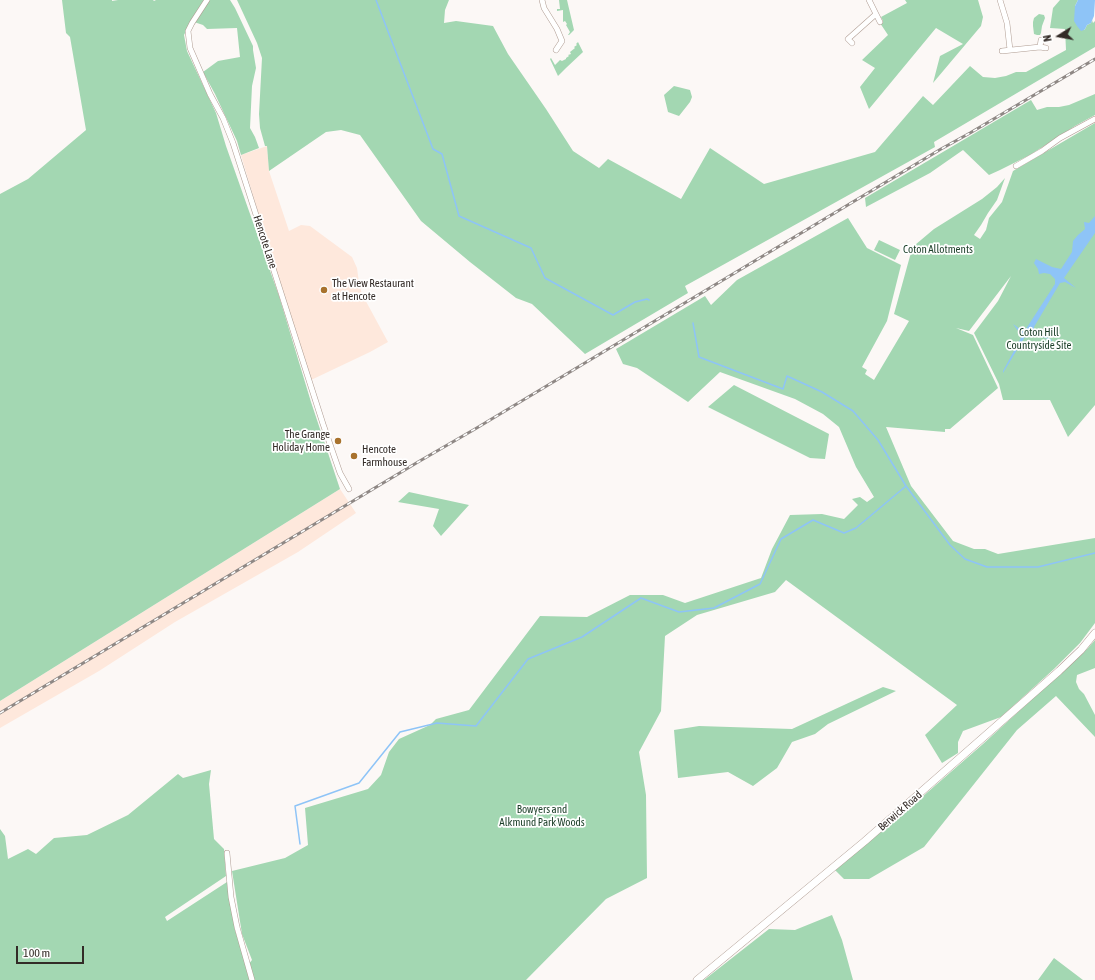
<!DOCTYPE html>
<style>
body{margin:0}
#map{position:relative;width:1095px;height:980px;overflow:hidden;background:#fcf8f6;font-family:"Asap Condensed",sans-serif}
canvas{display:block}
.north{position:absolute;left:1039px;top:16px;width:40px;height:40px;-webkit-text-stroke:3px #fff;paint-order:stroke;rotate:259deg;font-size:11px;font-weight:700;line-height:16px;text-align:center;color:#332b27}
.north::after{content:'';display:block;margin:auto;width:14px;height:18px;background:#332b27;clip-path:polygon(50% 0,100% 100%,50% 72%,0 100%)}
.scale{position:absolute;left:16px;top:946px;width:68px;height:18px;box-sizing:border-box;border:2px solid #332b27;border-top:0;padding-left:5px;font-size:12px;line-height:14px;white-space:nowrap;color:#332b27;-webkit-text-stroke:3px #fff;paint-order:stroke}
</style>
<div id="map">
<canvas width="1095" height="980"></canvas>
<div class="north">N</div>
<div class="scale">100 m</div>
</div>
<script>
const ctx = document.querySelector('canvas').getContext('2d');
ctx.lineJoin = 'round';
function paint(path, color) {
  ctx.fillStyle = color;
  ctx.fill(path, 'evenodd');
}
function poly(rows) {
  const path = new Path2D();
  for (const r of rows) {
    path.moveTo(r[0], r[1]);
    for (let i = 2; i < r.length; i += 2) path.lineTo(r[i], r[i + 1]);
  }
  return path;
}
function trace(path, color, width, dash) {
  ctx.strokeStyle = color;
  ctx.lineWidth = width;
  ctx.lineCap = dash ? 'butt' : 'round';
  ctx.setLineDash(dash || []);
  ctx.stroke(path);
}
function drawText(font, color, halo, rows, align = 'center') {
  ctx.font = font + ' "Asap Condensed",sans-serif';
  ctx.lineWidth = 3.5;
  ctx.setLineDash([]);
  ctx.textBaseline = 'middle';
  ctx.strokeStyle = halo;
  ctx.fillStyle = color;
  for (const [text, x, y, turn = 0] of rows) {
    ctx.save();
    ctx.translate(x, y);
    ctx.rotate((+turn || 0) * Math.PI / 180);
    ctx.textAlign = isNaN(turn) ? turn : align;
    if (halo) ctx.strokeText(text, 0, 0);
    ctx.fillText(text, 0, 0);
    ctx.restore();
  }
}
paint(poly([
 [267,146,269,171,289,231,301,225,310,226,352,257,357,268,359,283,362,294,388,342,370,352,311,380,269,249,241,155],
 [340,489,356,513,298,552,175,622,99,671,0,728,0,701]
]), '#fee8dc');
paint(poly([
 [62,0,112,0,112,1,118,0,153,0,154,1,156,0,205,0,191,21,184,35,187,51,216,113,226,146,279,296,311,402,340,489,0,701,0,194,28,179,86,130,70,37,66,33],
 [209,0,230,0,235,8,253,46,253,50,256,68,252,86,250,128,255,137,259,148,241,155,237,141,215,94,203,72,218,61,240,57,237,28,207,29,203,25,194,22,206,6],
 [237,0,449,0,445,10,444,23,456,21,493,26,508,54,546,109,573,151,599,168,608,159,681,199,710,148,764,184,875,152,923,96,933,105,970,66,983,77,995,78,1006,76,1016,72,1026,72,1066,50,1065,29,1050,28,1053,8,1060,0,1078,0,1075,6,1084,30,1085,29,1087,25,1091,23,1092,20,1093,23,1095,21,1095,47,934,142,935,147,685,286,688,293,585,354,532,304,516,298,470,262,421,221,360,135,341,130,326,132,269,171,267,146,265,146,260,128,259,114,262,58,257,43],
 [559,0,567,0,574,30,569,35,568,35,570,32,566,25,567,24,565,21,563,22,563,10,557,11,557,9,560,9],
 [905,0,978,0,983,17,981,26,933,83,940,56,963,44,936,28,869,109,860,87,875,68,862,60,888,35,880,23,883,21,881,17,907,3],
 [1039,14,1044,15,1045,18,1042,26,1041,33,1040,35,1037,35,1034,34,1033,26,1033,22,1034,18],
 [578,42,583,52,566,68,558,76,550,59,551,58,555,65,560,60,562,61,566,59,566,58,569,56,568,55,571,54,570,52,575,48,574,47,577,45,576,44],
 [674,86,690,90,692,97,690,102,679,116,668,112,664,95],
 [1095,94,1095,115,1075,126,1030,155,1000,170,989,175,963,150,930,173,866,207,865,198,1031,100,1037,110,1047,107,1059,107,1069,105],
 [1095,123,1095,405,1068,437,1050,400,1003,400,999,384,974,333,998,301,1011,276,969,331,956,328,973,335,998,388,950,429,945,429,945,432,886,427,911,486,953,541,974,549,985,549,998,554,1095,538,1095,623,1080,643,1054,669,1001,717,963,731,958,742,958,753,942,763,925,735,957,705,786,580,775,592,697,615,665,636,661,711,639,752,646,795,647,878,606,899,526,980,0,980,0,829,5,836,8,859,28,849,36,854,54,838,87,835,128,815,178,774,183,778,211,770,209,784,214,839,224,849,226,876,165,917,167,921,227,882,235,930,247,966,252,960,242,934,232,871,285,858,308,845,305,808,368,789,381,775,389,752,399,739,430,725,436,719,469,710,540,616,587,617,630,595,663,595,685,603,761,578,772,549,790,515,822,514,844,519,858,505,852,499,860,497,867,502,874,497,856,467,839,427,823,414,795,399,720,372,688,402,637,368,623,364,616,349,705,296,711,305,737,280,848,218,867,248,901,265,887,321,862,367,867,370,865,374,874,380,909,321,894,314,910,256,915,245,934,229,982,199,997,187,1005,178,997,200,988,213,981,225,974,235,980,239,986,230,989,218,1002,202,1013,171],
 [879,240,900,250,895,260,874,250],
 [734,385,829,434,825,459,810,458,708,407],
 [409,492,469,505,441,536,433,526,439,509,398,502],
 [1095,640,1095,668,1077,675,1076,682,1079,689,1084,694,1095,715,1095,737,1056,696,1017,730,924,847,869,879,844,879,835,870,906,811,983,744,1088,648],
 [883,687,896,691,828,724,815,734,792,742,777,768,753,786,728,772,678,778,674,730,699,726,792,729],
 [832,915,842,940,853,980,704,980,769,929,795,930],
 [1054,958,1083,980,1038,980]
]), '#a3d7b2');
paint(poly([
 [1078,0,1095,0,1094,16,1091,23,1087,25,1085,29,1084,30,1081,31,1077,26,1074,21,1075,6],
 [1095,216,1095,233,1064,278,1076,288,1065,282,1060,283,1034,327,1034,331,1052,340,1052,341,1034,333,1026,335,1003,373,1003,371,1022,336,1013,324,1024,332,1055,284,1055,279,1050,274,1044,273,1039,274,1038,269,1034,263,1036,259,1052,267,1061,269,1072,252,1073,241,1078,235,1085,229,1084,222,1089,223]
]), '#8ec4f7');
trace(poly([
 [376,0,433,149,442,154,459,216,531,248,545,278,613,315,635,302,647,299,649,300],
 [693,323,699,357,783,389,787,376,822,392,853,411,878,440,906,486,950,545,965,559,987,567,1038,567,1095,553],
 [300,844,295,806,359,783,400,732,437,723,476,726,528,659,582,637,641,598,679,612,714,608,760,584,781,539,813,520,844,533,856,528,906,486]
]), '#8ec4f7', 1.5);
const street = poly([
 [207,0,192,23,188,31,190,48,210,94,223,118,233,143,323,424,340,473,349,489],
 [542,0,544,8,557,29,562,41,556,50],
 [1000,0,1007,23,1010,50],
 [876,14,880,22],
 [852,43,848,39,876,14,869,0],
 [1040,47,1041,40],
 [1002,51,1040,47,1046,48],
 [1016,166,1042,151,1060,138,1095,119],
 [227,853,231,897,237,927,252,980]
]);
const secondary = poly([
 [697,980,865,841,1059,671,1081,650,1095,633]
]);
trace(street, '#af9c92', 6);
trace(secondary, '#af9c92', 8);
trace(street, '#fff', 5);
trace(secondary, '#fff', 7);
const rail = poly([
 [0,713,418,462,475,429,941,149,970,133,1095,59]
]);
trace(rail, '#8f8885', 3);
trace(rail, '#fff', 1.5, [4.5]);
for (const [x, y, r, color] of [
 [324,290,4,"#a8722d"],
 [338,441,4,"#a8722d"],
 [354,456,4,"#a8722d"]
]) {
  const dot = new Path2D();
  dot.arc(x, y, r, 0, 2 * Math.PI);
  ctx.fillStyle = color;
  ctx.fill(dot);
  trace(dot, '#fff', 1.5);
}
drawText('11px', '#332b27', '#fff', [
 ["Hencote Lane",265,242,72],
 ["Berwick Road",900,811,-41]
]);
drawText('11px', '#1b3e28', '#fff', [
 ["Coton Allotments",938,250],
 ["Coton Hill",1039,333],
 ["Countryside Site",1039,346],
 ["Bowyers and",542,810],
 ["Alkmund Park Woods",542,823]
]);
drawText('11px', '#332b27', '#fff', [
 ["The View Restaurant",332,284],
 ["at Hencote",332,297],
 ["The Grange",330,435,"right"],
 ["Holiday Home",330,448,"right"],
 ["Hencote",362,450],
 ["Farmhouse",362,463]
], 'left');
</script>
